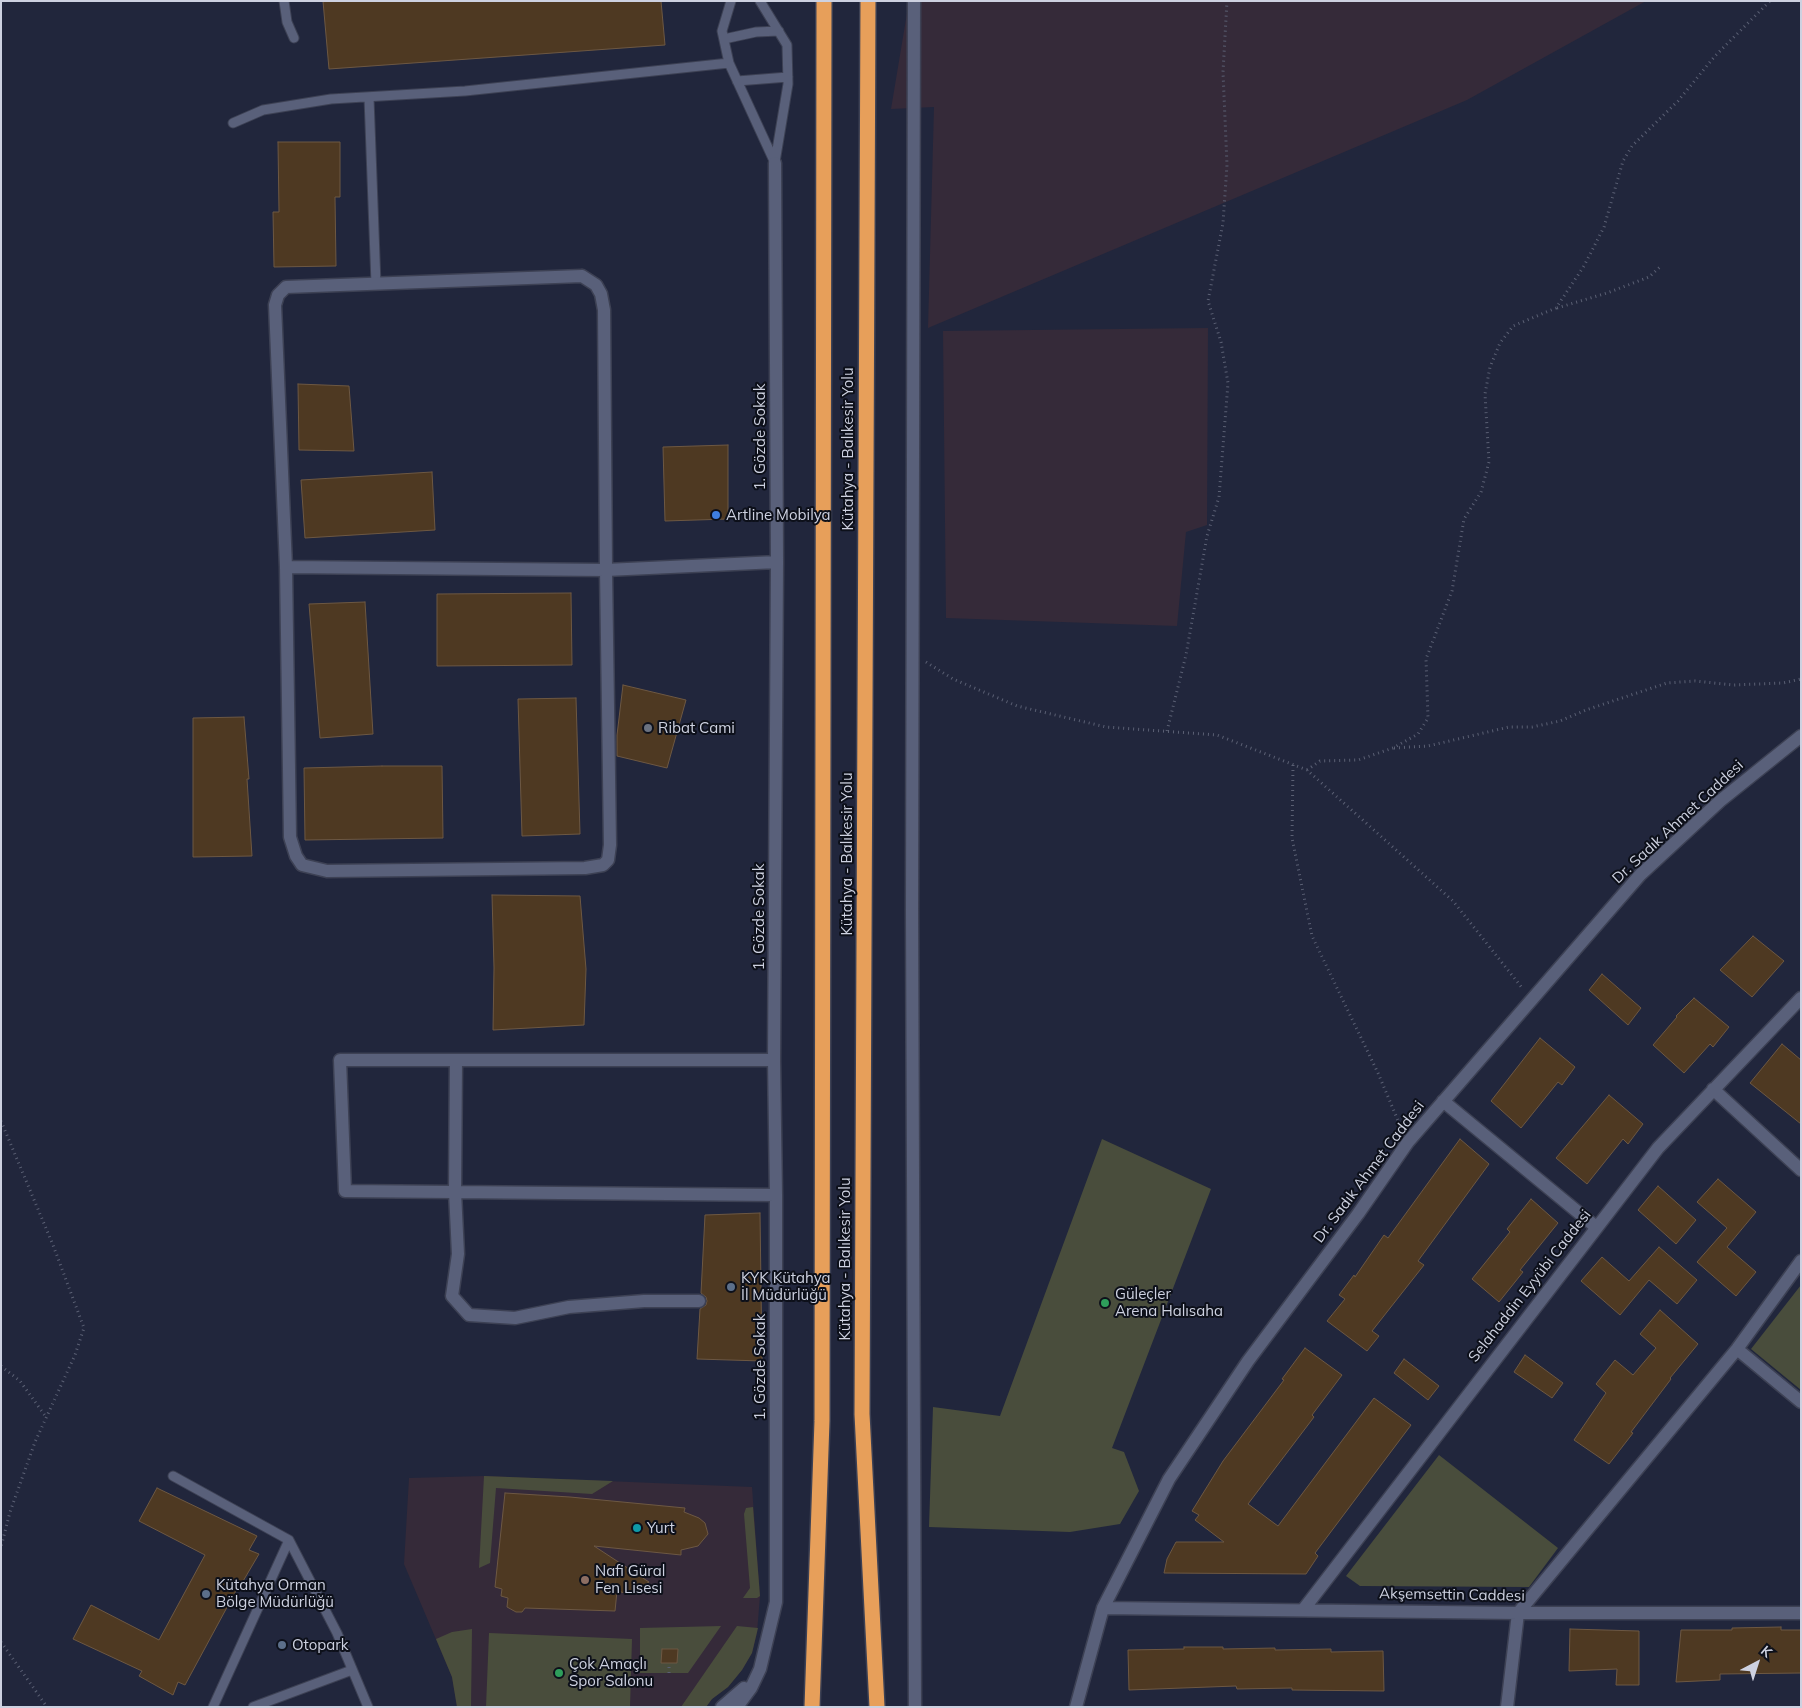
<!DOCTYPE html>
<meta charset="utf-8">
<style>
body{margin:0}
#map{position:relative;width:1802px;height:1708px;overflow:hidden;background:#21263c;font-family:Mulish,sans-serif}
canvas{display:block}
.frame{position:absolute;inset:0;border:2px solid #cdd1e0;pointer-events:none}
.north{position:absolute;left:1732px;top:1638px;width:50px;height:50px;-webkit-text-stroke:4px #0d101a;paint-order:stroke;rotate:40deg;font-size:14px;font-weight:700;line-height:20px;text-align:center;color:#cdd1e0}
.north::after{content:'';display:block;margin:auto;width:18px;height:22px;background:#cdd1e0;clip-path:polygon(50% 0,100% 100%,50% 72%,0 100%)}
</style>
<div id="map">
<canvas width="1802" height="1708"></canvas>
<div class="frame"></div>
<div class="north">K</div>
</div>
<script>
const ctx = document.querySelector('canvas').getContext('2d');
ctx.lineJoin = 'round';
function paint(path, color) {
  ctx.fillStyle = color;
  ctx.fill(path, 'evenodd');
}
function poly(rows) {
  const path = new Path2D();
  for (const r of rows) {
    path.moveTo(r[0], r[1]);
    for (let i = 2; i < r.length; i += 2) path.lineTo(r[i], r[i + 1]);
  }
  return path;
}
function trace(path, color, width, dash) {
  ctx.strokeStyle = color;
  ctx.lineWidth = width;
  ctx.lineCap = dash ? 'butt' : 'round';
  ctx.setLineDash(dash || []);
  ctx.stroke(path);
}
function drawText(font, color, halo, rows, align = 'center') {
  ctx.font = font + ' Mulish,sans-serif';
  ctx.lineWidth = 4;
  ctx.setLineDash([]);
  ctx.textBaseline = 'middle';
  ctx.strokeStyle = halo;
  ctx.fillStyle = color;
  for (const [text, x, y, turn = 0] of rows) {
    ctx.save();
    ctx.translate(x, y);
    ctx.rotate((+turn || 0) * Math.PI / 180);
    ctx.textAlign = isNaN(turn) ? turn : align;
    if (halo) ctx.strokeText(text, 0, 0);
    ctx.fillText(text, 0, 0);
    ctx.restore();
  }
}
paint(poly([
 [909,1,1646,1,1467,100,928,328,934,107,891,109],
 [1208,328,1207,525,1186,532,1177,626,946,618,943,331],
 [484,1476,752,1487,760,1596,757,1633,752,1653,742,1670,728,1687,712,1699,706,1707,457,1707,452,1677,404,1564,409,1478]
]), '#352a39');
paint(poly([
 [1102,1139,1211,1189,1112,1448,1124,1452,1139,1491,1120,1524,1070,1532,929,1527,933,1407,1000,1416],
 [1801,1285,1801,1390,1751,1349],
 [1439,1455,1558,1548,1529,1587,1360,1586,1346,1576],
 [484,1476,613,1481,592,1494,496,1488,490,1563,479,1568],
 [753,1507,760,1596,757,1598,743,1598,750,1588,744,1514,746,1508],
 [721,1626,688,1673,640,1673,640,1628],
 [737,1626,758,1628,752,1653,742,1670,728,1687,712,1699,706,1707,681,1707],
 [472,1629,471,1707,457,1707,452,1677,436,1639,452,1632],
 [489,1633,632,1639,630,1707,486,1707]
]), '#494d3c');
const building = poly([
 [323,1,661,1,665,45,329,69,323,1],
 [278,142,340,142,340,197,335,197,336,266,274,267,273,212,279,212,278,142],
 [298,384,349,386,354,451,299,450,298,384],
 [728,445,728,519,665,521,663,447,728,445],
 [432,472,435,530,305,538,301,480,432,472],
 [571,593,572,665,437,666,437,594,571,593],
 [365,602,373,734,320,738,309,604,365,602],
 [623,685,686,700,667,768,617,756,617,735,623,685],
 [576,698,580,834,522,836,518,699,576,698],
 [244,717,249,779,247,779,252,856,193,857,193,718,244,717],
 [382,766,442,766,443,838,305,840,304,768,382,766],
 [492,895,580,896,586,969,584,1025,493,1030,494,968,492,895],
 [1753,936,1784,961,1752,997,1720,970,1753,936],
 [1602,974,1641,1008,1628,1025,1589,990,1602,974],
 [1694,998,1729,1027,1713,1047,1710,1044,1684,1073,1653,1045,1677,1017,1676,1016,1694,998],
 [1540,1038,1575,1067,1562,1085,1558,1082,1521,1128,1491,1101,1540,1038],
 [1782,1044,1801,1060,1801,1124,1750,1083,1782,1044],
 [1609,1095,1643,1124,1628,1144,1623,1139,1587,1184,1556,1158,1609,1095],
 [1460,1139,1489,1164,1418,1261,1424,1265,1372,1331,1379,1336,1367,1351,1327,1321,1345,1299,1339,1295,1354,1275,1355,1277,1384,1235,1388,1238,1460,1139],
 [1718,1179,1756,1212,1727,1247,1756,1272,1736,1296,1697,1262,1727,1228,1697,1202,1718,1179],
 [1658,1186,1696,1220,1676,1244,1638,1210,1658,1186],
 [1531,1199,1558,1223,1520,1270,1523,1272,1499,1302,1472,1279,1510,1232,1507,1229,1531,1199],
 [760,1213,762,1361,697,1359,700,1309,706,1305,707,1301,706,1297,701,1293,705,1215,760,1213],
 [1659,1247,1697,1280,1677,1304,1649,1280,1620,1315,1581,1281,1602,1257,1629,1281,1659,1247],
 [1660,1310,1698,1344,1670,1378,1671,1379,1631,1432,1633,1433,1609,1464,1574,1440,1606,1393,1596,1384,1615,1360,1633,1375,1656,1348,1640,1334,1660,1310],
 [1305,1348,1342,1375,1312,1415,1314,1417,1248,1504,1278,1526,1374,1398,1411,1425,1315,1553,1318,1556,1306,1574,1164,1573,1167,1559,1176,1542,1224,1542,1195,1520,1199,1515,1192,1511,1223,1461,1284,1380,1282,1379,1305,1348],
 [1525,1355,1563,1383,1552,1398,1514,1372,1525,1355],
 [1404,1359,1439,1386,1428,1400,1394,1373,1404,1359],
 [157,1488,257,1536,249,1550,259,1554,239,1588,238,1587,185,1685,178,1682,173,1695,139,1676,142,1671,73,1639,91,1605,159,1640,205,1555,139,1521,157,1488],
 [505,1493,570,1497,685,1508,684,1512,699,1518,705,1523,708,1534,698,1546,681,1550,681,1555,594,1546,649,1582,629,1594,617,1591,615,1611,525,1608,522,1612,516,1612,507,1607,508,1598,501,1596,502,1589,495,1587,505,1493],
 [1781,1627,1781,1630,1801,1630,1801,1673,1720,1674,1720,1680,1676,1682,1681,1630,1732,1630,1732,1628,1781,1627],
 [1570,1629,1639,1631,1639,1685,1616,1685,1617,1669,1569,1671,1570,1629],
 [1184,1647,1223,1647,1223,1649,1275,1648,1275,1650,1331,1649,1331,1652,1383,1651,1384,1691,1292,1690,1292,1688,1237,1689,1236,1686,1129,1690,1128,1650,1184,1649,1184,1647],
 [662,1649,678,1649,677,1663,661,1663,662,1649]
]);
paint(building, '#4e3922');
trace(building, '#6d5843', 1);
const lane = poly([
 [284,1,287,22,294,38],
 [731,1,722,31,729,63,775,163],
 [760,1,787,45,788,84,775,162],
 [724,39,756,32,779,31],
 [737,81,788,77],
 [369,98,376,284],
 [233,123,263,110,331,99,465,91,729,63],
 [173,1476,289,1540],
 [213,1707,289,1540,337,1633,368,1707],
 [253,1707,352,1670]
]);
const street = poly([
 [914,1,912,909,915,1707],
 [582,276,596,285,601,294,604,310,606,570,610,845,608,860,603,865,585,868,327,871,302,865,296,856,290,837,286,567,275,305,278,295,286,287,582,276],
 [286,567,606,570,777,562],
 [456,1060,455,1192,458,1254,452,1296,469,1315,515,1318,569,1307,644,1301,699,1301],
 [774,1060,340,1060,345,1191,776,1195],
 [1713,1089,1801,1170],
 [1443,1101,1596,1227],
 [1737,1349,1801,1402],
 [1103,1608,1518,1613,1801,1613],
 [1303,1610,1658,1148,1801,998],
 [722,1707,744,1688],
 [737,1707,751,1688,760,1669,776,1602,776,1195,774,1060,777,562,775,163],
 [1076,1707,1103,1608,1169,1479,1248,1361,1358,1214,1408,1142,1640,875,1720,801,1801,736],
 [1507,1707,1518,1613,1737,1349,1801,1261]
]);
const highway = poly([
 [868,1,862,1414,877,1707],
 [812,1707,822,1421,824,1]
]);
trace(lane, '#3d4154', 11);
trace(street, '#3d4154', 15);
trace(highway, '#3d4154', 18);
trace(poly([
 [1557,308,1607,293,1649,277,1661,266],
 [926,662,953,679,1017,706,1106,727,1217,735,1307,770,1453,901,1523,989],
 [1167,731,1186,655,1207,536,1219,497,1228,383,1221,342,1208,301,1223,223,1227,165,1223,72,1227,1],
 [1394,748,1428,746,1509,727,1532,727,1560,721,1586,710,1667,683,1695,681,1733,685,1783,683,1801,679],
 [1293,765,1292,838,1312,936,1378,1073,1402,1130],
 [1307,770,1320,761,1358,760,1393,748,1418,734,1428,718,1426,659,1452,591,1464,519,1481,492,1489,462,1485,394,1490,367,1500,343,1513,326,1556,308,1584,266,1604,227,1623,161,1632,146,1678,101,1715,56,1770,1],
 [1,1121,53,1245,84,1328,75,1355,35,1442,10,1512,1,1547],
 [1,1366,20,1381,46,1417],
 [1,1642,47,1707],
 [669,1673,669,1663]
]), '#5b6074', 3, [1, 4]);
trace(lane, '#59607a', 9);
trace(street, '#59607a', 12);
trace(highway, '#e79f5a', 15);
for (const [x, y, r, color] of [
 [716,515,5,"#3f7fe0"],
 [648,728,5,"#6b7280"],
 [731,1287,5,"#5c6f8a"],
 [1105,1303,5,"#2e9e5b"],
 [637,1528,5,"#0f9aa8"],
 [585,1580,5,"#8d6e63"],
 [206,1594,5,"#5c6f8a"],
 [282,1645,5,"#5c6f8a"],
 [559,1673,5,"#2e9e5b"]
]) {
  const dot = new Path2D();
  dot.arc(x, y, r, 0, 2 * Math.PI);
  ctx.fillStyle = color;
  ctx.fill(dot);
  trace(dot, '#0d101a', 2);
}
drawText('15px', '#cdd1e0', '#0d101a', [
 ["1. Gözde Sokak",760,437,-90],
 ["Kütahya - Balıkesir Yolu",848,449,-90],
 ["Dr. Sadık Ahmet Caddesi",1678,822,-43],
 ["Kütahya - Balıkesir Yolu",847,854,-90],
 ["1. Gözde Sokak",759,917,-90],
 ["Dr. Sadık Ahmet Caddesi",1369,1172,-53],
 ["Kütahya - Balıkesir Yolu",845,1259,-90],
 ["Selahaddin Eyyübi Caddesi",1530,1286,-52],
 ["1. Gözde Sokak",760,1367,-90],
 ["Akşemsettin Caddesi",1452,1595,1]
]);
drawText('15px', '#cdd1e0', '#0d101a', [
 ["Artline Mobilya",726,515],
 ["Ribat Cami",658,728],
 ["KYK Kütahya",741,1278],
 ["İl Müdürlüğü",741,1295],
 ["Güleçler",1115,1294],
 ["Arena Halısaha",1115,1311],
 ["Yurt",647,1528],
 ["Nafi Güral",595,1571],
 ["Fen Lisesi",595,1588],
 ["Kütahya Orman",216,1585],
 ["Bölge Müdürlüğü",216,1602],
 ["Otopark",292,1645],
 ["Çok Amaçlı",569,1664],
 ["Spor Salonu",569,1681]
], 'left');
</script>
